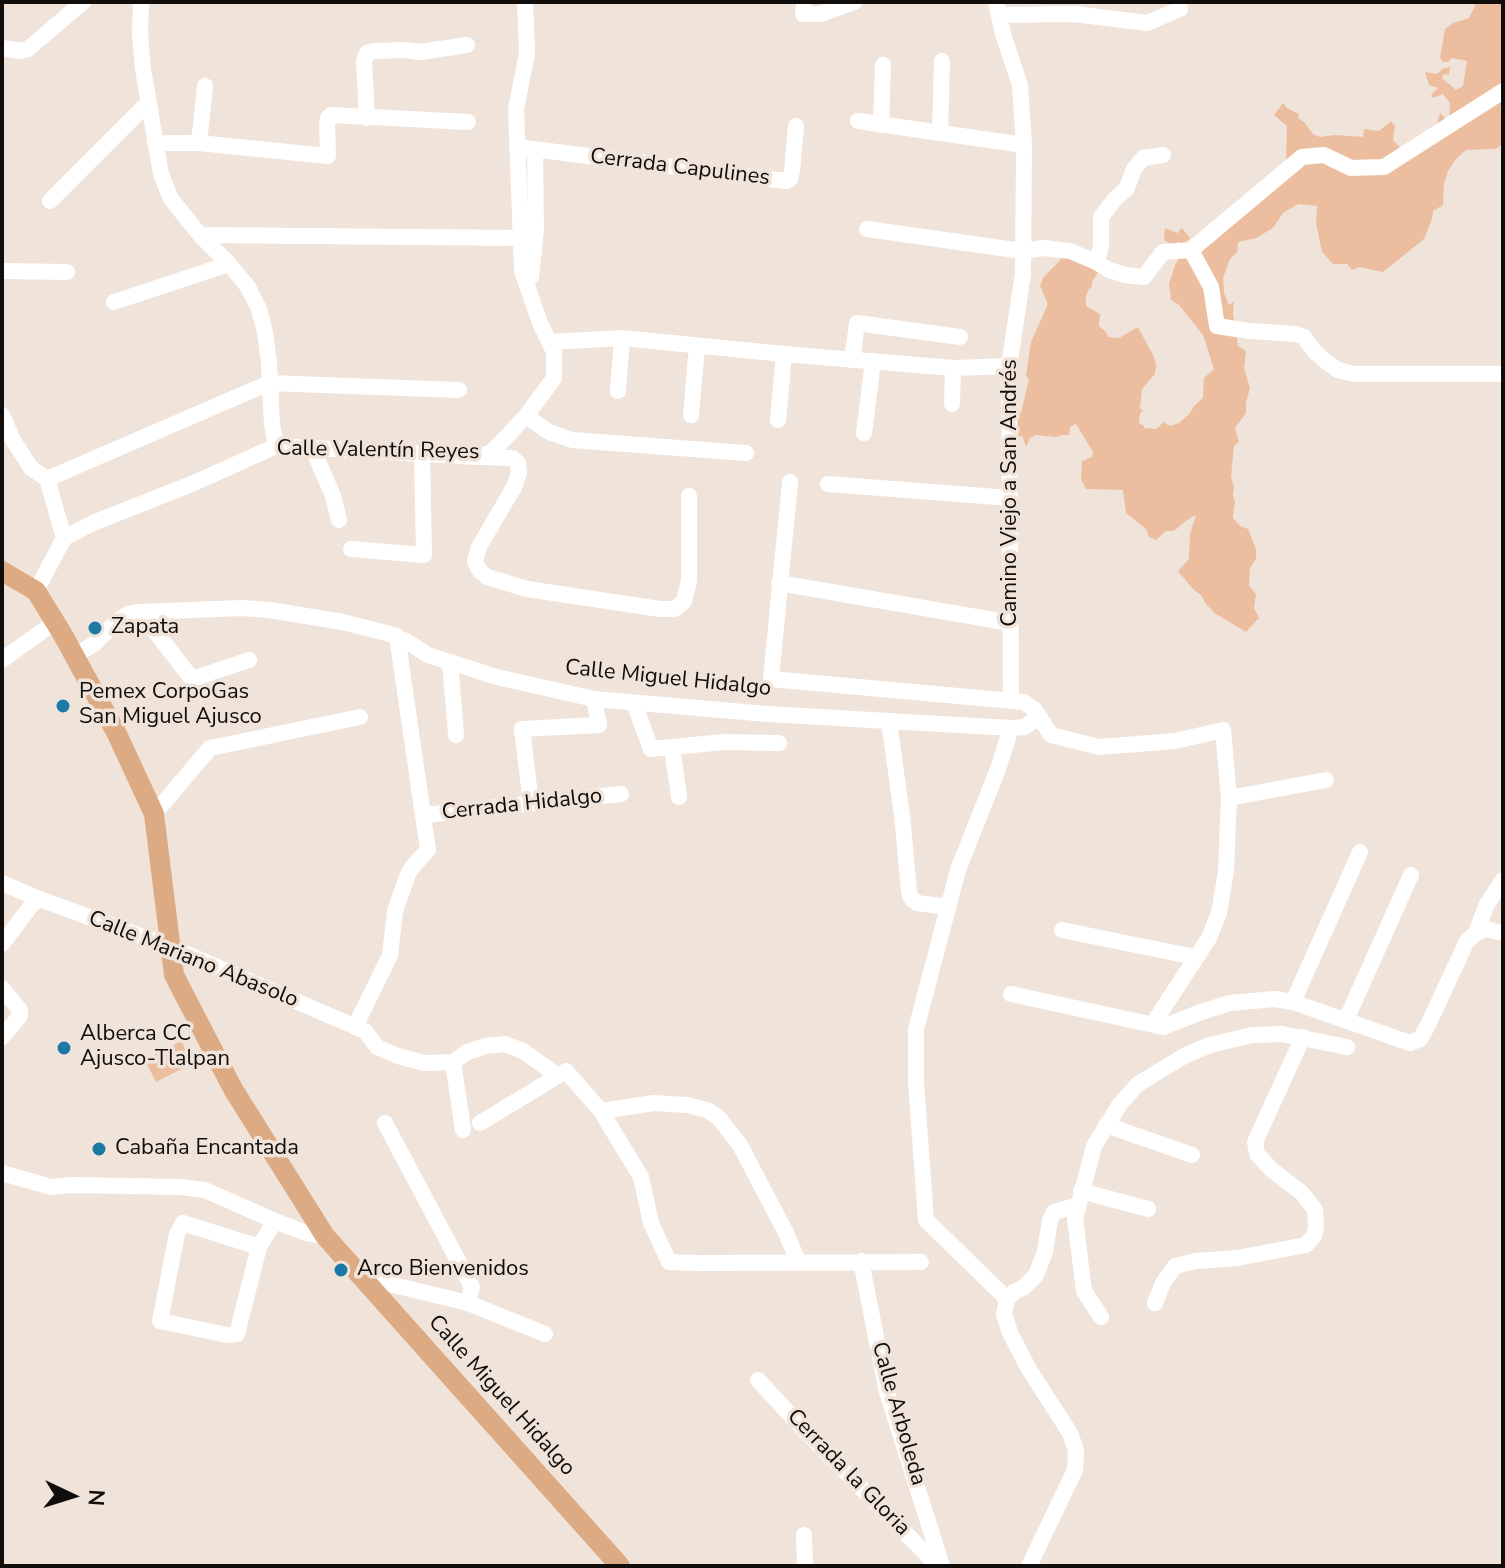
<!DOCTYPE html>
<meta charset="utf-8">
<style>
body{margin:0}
#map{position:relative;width:1505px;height:1568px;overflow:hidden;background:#f0e3da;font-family:"Nunito Sans",sans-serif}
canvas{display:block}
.frame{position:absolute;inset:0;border:4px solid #110d0a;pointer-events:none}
.north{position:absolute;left:32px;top:1456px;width:80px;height:80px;-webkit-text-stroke:6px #f0e3da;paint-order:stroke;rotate:94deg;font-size:22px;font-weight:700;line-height:32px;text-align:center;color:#110d0a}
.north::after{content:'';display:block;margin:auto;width:28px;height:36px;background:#110d0a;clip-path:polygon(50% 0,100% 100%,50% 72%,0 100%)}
</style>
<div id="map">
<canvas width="1505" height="1568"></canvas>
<div class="frame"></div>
<div class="north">N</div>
</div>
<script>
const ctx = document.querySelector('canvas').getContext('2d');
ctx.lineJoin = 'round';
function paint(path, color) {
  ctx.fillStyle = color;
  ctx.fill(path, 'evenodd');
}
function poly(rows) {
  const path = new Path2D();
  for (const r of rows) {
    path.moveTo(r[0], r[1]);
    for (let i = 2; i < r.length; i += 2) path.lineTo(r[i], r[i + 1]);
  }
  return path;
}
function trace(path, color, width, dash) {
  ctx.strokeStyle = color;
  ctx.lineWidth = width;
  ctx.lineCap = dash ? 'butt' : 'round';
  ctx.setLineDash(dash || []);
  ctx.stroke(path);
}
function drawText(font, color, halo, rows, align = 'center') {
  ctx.font = font + ' "Nunito Sans",sans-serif';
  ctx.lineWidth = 7;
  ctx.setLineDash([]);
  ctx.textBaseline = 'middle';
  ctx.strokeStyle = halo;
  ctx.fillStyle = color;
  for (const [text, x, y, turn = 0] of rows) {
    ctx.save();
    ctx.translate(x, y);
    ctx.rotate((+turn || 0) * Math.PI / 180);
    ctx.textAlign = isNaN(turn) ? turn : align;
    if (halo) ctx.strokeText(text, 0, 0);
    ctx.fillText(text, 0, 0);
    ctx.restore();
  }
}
paint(poly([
 [1473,2,1503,2,1503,144,1495,149,1466,150,1456,159,1448,171,1444,184,1443,205,1433,211,1432,219,1424,239,1383,272,1359,267,1352,270,1347,264,1333,264,1322,252,1316,223,1317,206,1298,204,1283,213,1273,228,1256,238,1238,242,1237,252,1230,259,1223,278,1224,293,1229,305,1234,301,1233,314,1238,346,1246,351,1244,368,1250,388,1246,402,1246,413,1235,428,1239,442,1234,446,1231,477,1234,487,1233,496,1235,501,1233,518,1240,526,1248,529,1256,549,1256,559,1250,568,1249,586,1256,594,1254,608,1259,618,1246,632,1216,614,1206,604,1201,595,1193,589,1178,571,1189,559,1190,534,1196,515,1187,520,1174,531,1166,531,1156,540,1149,537,1146,529,1126,513,1123,490,1086,489,1081,479,1082,461,1092,457,1093,452,1076,424,1070,427,1069,435,1062,435,1056,437,1036,435,1030,438,1026,447,1022,435,1020,437,1008,436,1016,417,1021,413,1029,379,1026,376,1031,342,1048,304,1040,286,1043,278,1063,257,1102,266,1092,282,1092,287,1089,289,1086,296,1086,306,1100,314,1099,326,1106,332,1108,337,1119,338,1138,327,1154,357,1156,365,1155,374,1142,389,1140,408,1143,411,1140,413,1139,423,1144,426,1144,428,1156,429,1164,422,1170,426,1179,423,1189,414,1195,405,1203,398,1204,378,1214,369,1203,335,1179,305,1171,300,1169,284,1175,265,1181,255,1181,248,1179,241,1174,246,1164,240,1165,228,1177,233,1182,228,1190,238,1186,242,1191,247,1277,172,1286,160,1287,126,1274,115,1283,103,1287,108,1299,114,1298,118,1304,122,1313,134,1320,137,1335,135,1363,137,1364,129,1379,131,1391,121,1395,126,1393,140,1403,150,1435,130,1440,113,1449,122,1450,103,1443,94,1433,98,1431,95,1438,88,1429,85,1425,72,1437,74,1442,69,1450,67,1449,75,1444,74,1442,78,1456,90,1463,86,1467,61,1452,58,1448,62,1443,62,1440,58,1445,29,1453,23,1469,18,1475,6],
 [181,1041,193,1063,156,1082,145,1060]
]), '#ecbe9f');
trace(poly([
 [141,2,140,34,143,69,161,174,171,199,200,235,229,264,248,287,259,309,265,332,269,363,272,424,276,446],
 [804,2,803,14,821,14,854,2],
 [996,2,1003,34,1020,85,1024,145,1023,274,1009,366,1011,700],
 [999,15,1074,14,1147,23,1180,9],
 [2,48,20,51,28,49,83,2],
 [367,118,364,61,367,53,374,51,404,50,420,52,467,45],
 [858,121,1024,145],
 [881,125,883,65],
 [940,133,942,61],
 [155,143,199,143,328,156,327,125,328,118,331,115,468,122],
 [199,143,205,86],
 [517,147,786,181,790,179,792,171,796,126],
 [50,201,148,103],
 [867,229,1022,251,1044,248,1070,251,1096,262,1109,270,1125,275,1144,277,1163,252,1191,250,1211,287,1217,326,1249,331,1296,334,1304,337,1315,352,1328,363,1338,370,1354,374,1503,374],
 [200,235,521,238],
 [1191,250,1302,157,1324,155,1351,168,1384,167,1503,91],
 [1096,262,1101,247,1101,217,1115,199,1127,188,1134,169,1143,158,1163,155],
 [2,271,67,272],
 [531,277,536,230,535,149],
 [114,302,229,264],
 [549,342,622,338,784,354,953,368,1009,366],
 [852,360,857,323,960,337],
 [618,391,622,338],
 [952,404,953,368],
 [2,415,13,440,31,468,47,479,64,538],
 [691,415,697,346],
 [526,416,549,432,572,440,746,453],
 [778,420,784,354],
 [864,433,873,361],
 [312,447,333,496,339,520],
 [481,457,512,458,518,463,519,473,514,487,479,547,475,561,479,570,487,577,527,589,660,609,675,609,684,601,689,581,689,496],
 [47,479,269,383,459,390],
 [790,482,771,679,1024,702,1035,710,1051,735,1099,747,1175,741,1223,730,1229,798,1226,871,1219,913,1209,938,1156,1019,1156,1025],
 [828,484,1010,498],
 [351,549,424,555,422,454],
 [779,583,1011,623],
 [36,591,64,538,93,523,194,483,276,446,479,457,493,451,526,416,554,378,554,352,540,323,522,271,516,109,527,53,525,2],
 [140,612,192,679,249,660],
 [74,656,94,644,117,621,128,614,140,612,242,608,269,610,343,622,390,634,406,641,428,655,497,677,594,699,767,714,1011,728,1024,727,1039,717],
 [2,660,55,622],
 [450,662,456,735],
 [634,703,651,749,724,742,779,743],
 [889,722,902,815,909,891,911,898,917,903,948,907],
 [672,747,679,797],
 [1229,798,1326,780],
 [531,804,522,729,599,725,594,699],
 [154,814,210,748,360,717],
 [424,815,621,794],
 [2,883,37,898,171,947,365,1031,377,1047,398,1056,424,1063,453,1062,467,1052,486,1046,505,1044,523,1051,558,1076],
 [1062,930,1195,957],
 [1476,933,1486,906,1503,880],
 [2,944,37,898],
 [2,988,20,1010,20,1016,2,1037],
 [1011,994,1163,1027,1201,1012,1230,1003,1275,999,1293,1002,1410,1043,1420,1039,1427,1027,1467,941,1476,933,1486,929,1503,933],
 [1293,1002,1360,852],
 [1346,1020,1411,875],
 [355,1027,390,955,395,911,408,874,413,866,428,850,397,636],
 [453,1062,463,1130],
 [601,1111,641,1177,651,1223,669,1262,698,1263,921,1262],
 [385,1123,472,1287,468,1303],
 [480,1123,566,1071,601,1111,654,1103,687,1105,707,1110,718,1117,740,1145,785,1231,798,1261],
 [1106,1125,1192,1155],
 [2,1173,51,1187,72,1185,181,1187,205,1190,275,1221,306,1233,325,1236],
 [1081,1191,1148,1209],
 [259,1247,183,1223,177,1234,160,1321,227,1335,237,1334,259,1247,275,1221],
 [861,1261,887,1392,942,1566],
 [364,1278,468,1303,545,1334],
 [1007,1299,926,1220,916,1082,916,1029,958,870,998,769,1011,728],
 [1155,1303,1163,1283,1175,1266,1196,1261,1237,1258,1306,1245,1314,1236,1316,1228,1315,1210,1302,1193,1272,1170,1257,1154,1255,1142,1303,1037],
 [1101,1317,1084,1291,1075,1219,1094,1146,1120,1104,1138,1084,1186,1055,1210,1045,1252,1035,1282,1034,1347,1047],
 [758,1380,809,1435,938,1566],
 [804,1535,805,1566],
 [1029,1566,1075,1470,1076,1450,1070,1433,1030,1371,1011,1335,1004,1315,1007,1299,1014,1292,1023,1288,1036,1275,1045,1252,1050,1220,1054,1212,1078,1205]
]), '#fff', 16);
trace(poly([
 [2,571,36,591,63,635,117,734,154,814,174,975,233,1089,325,1236,620,1566]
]), '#dcaa83', 20);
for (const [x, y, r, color] of [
 [95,628,8,"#1b79a6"],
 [63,706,8,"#1b79a6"],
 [64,1048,8,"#1b79a6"],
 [99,1149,8,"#1b79a6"],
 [341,1270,8,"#1b79a6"]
]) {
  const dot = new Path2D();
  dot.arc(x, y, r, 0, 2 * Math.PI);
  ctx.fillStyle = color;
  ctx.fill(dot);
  trace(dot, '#f0e3da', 3);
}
drawText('22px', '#110d0a', '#f0e3da', [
 ["Cerrada Capulines",680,168,7],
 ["Calle Valentín Reyes",378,451,1],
 ["Camino Viejo a San Andrés",1011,493,-90],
 ["Calle Miguel Hidalgo",668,679,6],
 ["Cerrada Hidalgo",522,805,-6],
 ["Calle Mariano Abasolo",193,960,22],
 ["Calle Miguel Hidalgo",501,1396,48],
 ["Calle Arboleda",898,1414,74],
 ["Cerrada la Gloria",848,1473,46]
]);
drawText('22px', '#110d0a', '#f0e3da', [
 ["Zapata",111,628],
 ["Pemex CorpoGas",79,693],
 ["San Miguel Ajusco",79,718],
 ["Alberca CC",80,1035],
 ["Ajusco-Tlalpan",80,1060],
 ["Cabaña Encantada",115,1149],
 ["Arco Bienvenidos",357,1270]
], 'left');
</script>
